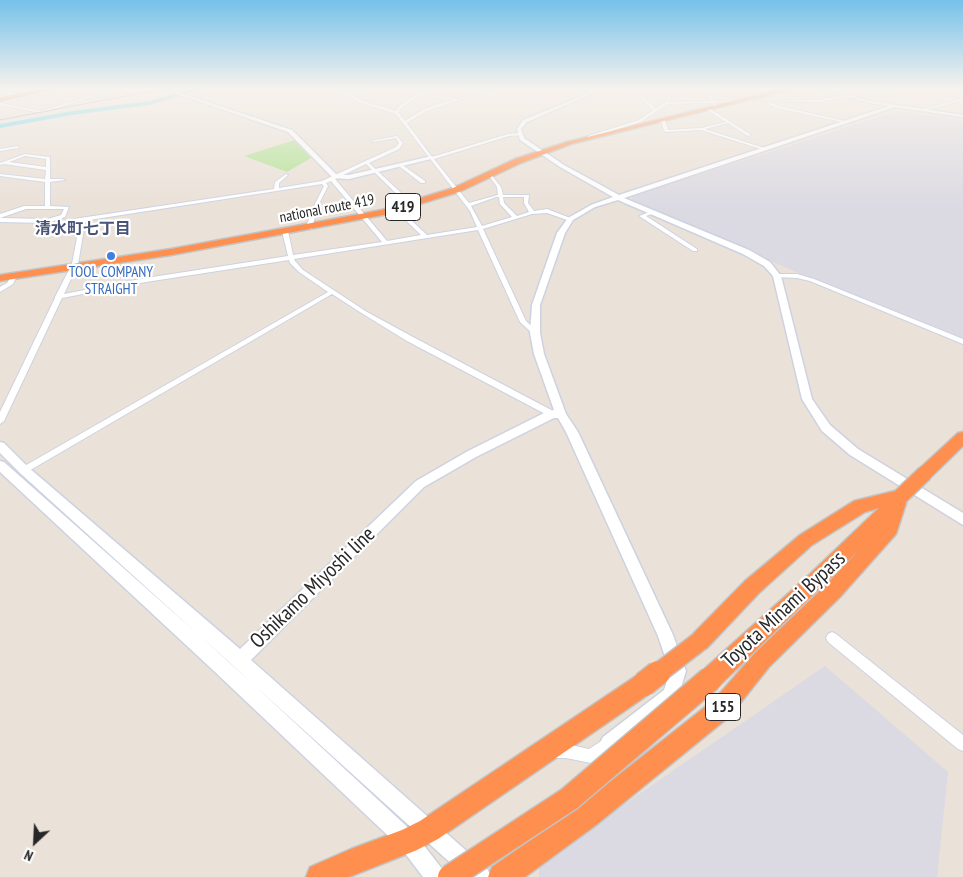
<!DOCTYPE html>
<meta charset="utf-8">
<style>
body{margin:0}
#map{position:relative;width:963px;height:877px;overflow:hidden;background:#eae1d8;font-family:"PT Sans Narrow",sans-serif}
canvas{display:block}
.north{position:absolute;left:10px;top:817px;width:50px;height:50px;-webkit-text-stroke:4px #fff;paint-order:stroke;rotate:205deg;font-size:14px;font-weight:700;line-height:20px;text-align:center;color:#272727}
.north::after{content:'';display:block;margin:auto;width:18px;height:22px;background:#272727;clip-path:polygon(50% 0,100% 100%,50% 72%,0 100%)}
</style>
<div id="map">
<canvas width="963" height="877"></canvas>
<div class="north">N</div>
</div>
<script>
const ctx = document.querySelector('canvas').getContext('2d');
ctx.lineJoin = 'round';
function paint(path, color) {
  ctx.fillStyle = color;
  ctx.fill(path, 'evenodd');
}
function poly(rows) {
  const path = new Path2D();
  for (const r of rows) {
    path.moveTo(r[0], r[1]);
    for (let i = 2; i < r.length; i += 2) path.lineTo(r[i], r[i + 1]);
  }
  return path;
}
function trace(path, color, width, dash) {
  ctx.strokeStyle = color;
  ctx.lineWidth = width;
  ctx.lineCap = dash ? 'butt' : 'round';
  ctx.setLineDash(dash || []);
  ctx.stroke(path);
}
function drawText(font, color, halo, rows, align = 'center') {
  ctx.font = font + ' "PT Sans Narrow","Noto Sans JP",sans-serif';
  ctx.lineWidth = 4.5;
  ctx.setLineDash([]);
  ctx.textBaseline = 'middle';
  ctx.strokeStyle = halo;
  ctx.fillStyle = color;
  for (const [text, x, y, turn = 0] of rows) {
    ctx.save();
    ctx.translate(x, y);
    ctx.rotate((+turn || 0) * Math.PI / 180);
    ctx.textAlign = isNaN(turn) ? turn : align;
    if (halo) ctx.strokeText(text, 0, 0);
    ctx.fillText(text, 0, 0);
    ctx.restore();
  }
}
paint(poly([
 [898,111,960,120,963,122,963,344,632,201,632,196],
 [825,666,948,772,937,877,539,877,539,863]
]), '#dbd9e2');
paint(poly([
 [295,140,311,158,287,172,244,156]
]), '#b3e194');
paint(poly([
 [198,88,207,88,149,105,72,115,0,128,0,124,72,111,149,101,198,88]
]), '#69d4ee');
const street = poly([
 [33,88,38,88,0,97,0,95,33,88],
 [65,88,70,88,3,103,1,102,65,88],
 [117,88,121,88,41,113,0,105,0,103,41,111,117,88],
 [192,88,197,88,175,93,173,92,192,88],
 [342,88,344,88,343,91,348,93,372,88,350,94,363,101,396,111,397,108,426,88,430,88,422,94,457,99,496,88,426,111,407,123,432,157,508,134,521,133,521,135,509,136,434,159,469,203,498,195,497,187,488,174,490,173,501,187,503,195,529,195,528,203,534,211,547,209,573,219,570,221,547,213,532,214,483,229,526,321,539,333,535,335,533,334,520,322,478,230,294,259,295,261,303,270,367,312,413,337,555,412,556,414,555,416,549,416,407,341,363,314,332,294,27,472,21,472,19,470,21,468,328,292,299,272,290,263,289,260,146,282,62,298,4,421,0,424,0,412,55,298,55,297,72,264,80,222,68,223,40,234,37,232,38,231,67,220,274,189,275,182,286,174,288,175,279,183,279,188,322,181,396,147,399,143,396,138,373,142,371,141,397,136,403,143,399,149,369,163,413,204,413,206,409,206,366,164,335,179,387,241,421,235,395,210,395,208,397,207,427,235,477,227,470,211,396,114,361,103,340,92,342,88],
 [420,95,452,100,424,109,405,121,399,113,400,109,420,95],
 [331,181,382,242,293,255,288,231,285,229,282,231,288,256,146,278,64,294,78,264,85,223,89,220,322,184,324,186,315,204,307,224,309,228,311,229,314,227,313,224,319,204,328,186,326,183,331,181],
 [496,197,499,197,500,204,512,217,482,226,471,206,496,197],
 [503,197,524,197,524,203,529,212,517,216,504,203,503,197],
 [632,88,634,88,656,109,665,102,672,88,675,88,668,102,710,101,708,97,717,88,720,88,712,97,714,101,740,101,715,103,716,105,714,106,711,103,667,104,641,122,588,138,588,136,639,120,653,110,632,88],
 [904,88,911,88,817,102,741,100,817,100,904,88],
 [963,98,963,100,923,111,921,110,963,98],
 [769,102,779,106,849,122,847,123,777,108,768,104,769,102],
 [707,108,709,108,751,135,748,136,728,123,705,129,767,149,764,150,701,130,666,132,664,131,661,120,663,119,665,120,668,130,701,128,726,122,707,110,707,108],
 [18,146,19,148,0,151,0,149,18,146],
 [25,154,50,157,50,179,63,179,65,180,50,182,50,206,69,207,65,217,48,223,0,222,0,218,48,219,61,215,64,209,26,209,0,218,0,214,24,206,45,206,45,182,0,176,0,174,45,179,46,170,4,164,0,165,0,163,25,154],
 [25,156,46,159,46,167,9,162,25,156],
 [401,164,425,181,425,183,421,183,399,166,401,164],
 [652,211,657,212,646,216,697,249,697,251,693,251,639,216,652,211],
 [777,274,797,274,814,279,963,339,963,344,810,281,797,278,775,277,775,275,777,274],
 [12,275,17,276,13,284,0,292,0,287,7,283,12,275],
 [832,632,836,634,963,735,963,751,958,749,828,642,826,638,828,634,832,632],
 [609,736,614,738,616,743,614,748,591,763,566,758,554,758,549,756,547,751,549,746,554,744,566,744,589,749,609,736]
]);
const secondary = poly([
 [160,88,165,88,292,130,337,175,349,175,432,156,435,158,349,179,333,178,288,132,160,88],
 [591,88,595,88,589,95,527,122,521,129,524,138,564,165,619,195,889,106,870,103,814,88,870,101,963,115,963,117,895,107,624,198,749,250,770,262,781,276,812,399,830,425,858,449,963,513,963,525,850,455,822,431,802,399,773,276,764,266,743,254,618,200,595,207,573,220,565,233,540,305,540,333,544,354,566,414,578,432,673,635,686,671,677,701,615,749,609,752,603,749,600,743,603,737,664,690,670,671,658,636,566,432,558,418,554,418,476,457,424,487,251,660,488,870,491,877,466,877,20,473,0,453,0,442,4,443,28,467,240,649,416,481,468,451,548,411,554,410,534,354,530,333,532,305,557,233,568,218,591,205,613,197,560,167,520,140,517,129,523,120,575,99,587,93,591,88],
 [0,461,4,462,227,660,415,834,443,870,446,877,423,877,401,848,215,672,0,472,0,461]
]);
const highway = poly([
 [50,88,59,88,0,102,0,98,50,88],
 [788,88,796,88,571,144,521,163,459,192,383,215,171,255,0,281,0,275,171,249,382,210,453,188,515,159,567,142,788,88],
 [963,432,963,446,931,477,925,479,919,477,917,473,919,469,958,433,963,432],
 [899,490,906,492,908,497,896,534,840,597,769,667,730,716,596,825,525,877,488,877,492,867,578,807,714,700,755,653,826,585,859,550,718,687,710,690,702,687,699,679,702,671,810,574,879,508,865,512,812,545,759,593,707,648,700,651,693,648,690,641,693,634,745,581,800,535,854,501,899,490],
 [644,673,652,676,655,684,652,692,438,839,417,850,349,877,306,877,310,867,351,849,402,830,420,821,636,676,644,673]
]);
trace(street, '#cdd2e1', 2);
trace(secondary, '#cdd2e1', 3);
trace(highway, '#c3c3c3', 3);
paint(street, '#fff');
paint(secondary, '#fff');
paint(highway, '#fe8f4f');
trace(poly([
 [0,120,167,88]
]), '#9ba0b2', 1);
const highwayBridgeFar2 = poly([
 [900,497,925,473]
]);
const highwayBridgeFar1 = poly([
 [657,674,700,641]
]);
const highwayBridge = poly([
 [644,684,658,673],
 [450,877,569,799,710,679]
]);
trace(highwayBridgeFar2, '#c3c3c3', 18, []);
trace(highwayBridgeFar1, '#c3c3c3', 22, []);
trace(highwayBridge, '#c3c3c3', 27, []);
trace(highwayBridgeFar2, '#fe8f4f', 15);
trace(highwayBridgeFar1, '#fe8f4f', 19);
trace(highwayBridge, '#fe8f4f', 24);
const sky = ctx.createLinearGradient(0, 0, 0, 210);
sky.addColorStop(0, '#75c1ea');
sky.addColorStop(0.42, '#f6f2ed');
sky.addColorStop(1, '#f6f2ed00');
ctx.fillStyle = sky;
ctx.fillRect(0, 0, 963, 210);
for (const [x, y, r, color] of [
 [111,256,5,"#3f7fe0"]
]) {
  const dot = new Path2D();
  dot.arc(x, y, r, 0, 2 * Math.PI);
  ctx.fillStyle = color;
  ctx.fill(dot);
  trace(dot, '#fff', 2);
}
drawText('15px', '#272727', '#fff', [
 ["national route 419",327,209,-11]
]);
drawText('15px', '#366cbe', '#fff', [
 ["TOOL COMPANY",111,273],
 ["STRAIGHT",111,290]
]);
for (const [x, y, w] of [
 [403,207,35],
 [723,707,35]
]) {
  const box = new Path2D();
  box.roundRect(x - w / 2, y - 13.5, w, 27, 4);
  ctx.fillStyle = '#fff';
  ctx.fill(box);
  trace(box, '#272727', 1);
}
drawText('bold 16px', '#272727', null, [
 ["419",403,207],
 ["155",723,707]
]);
drawText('bold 16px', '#485477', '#fff', [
 ["清水町七丁目",83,229]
]);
drawText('21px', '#272727', '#fff', [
 ["Oshikamo Miyoshi line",313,588,-44],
 ["Toyota Minami Bypass",784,610,-43]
]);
</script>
